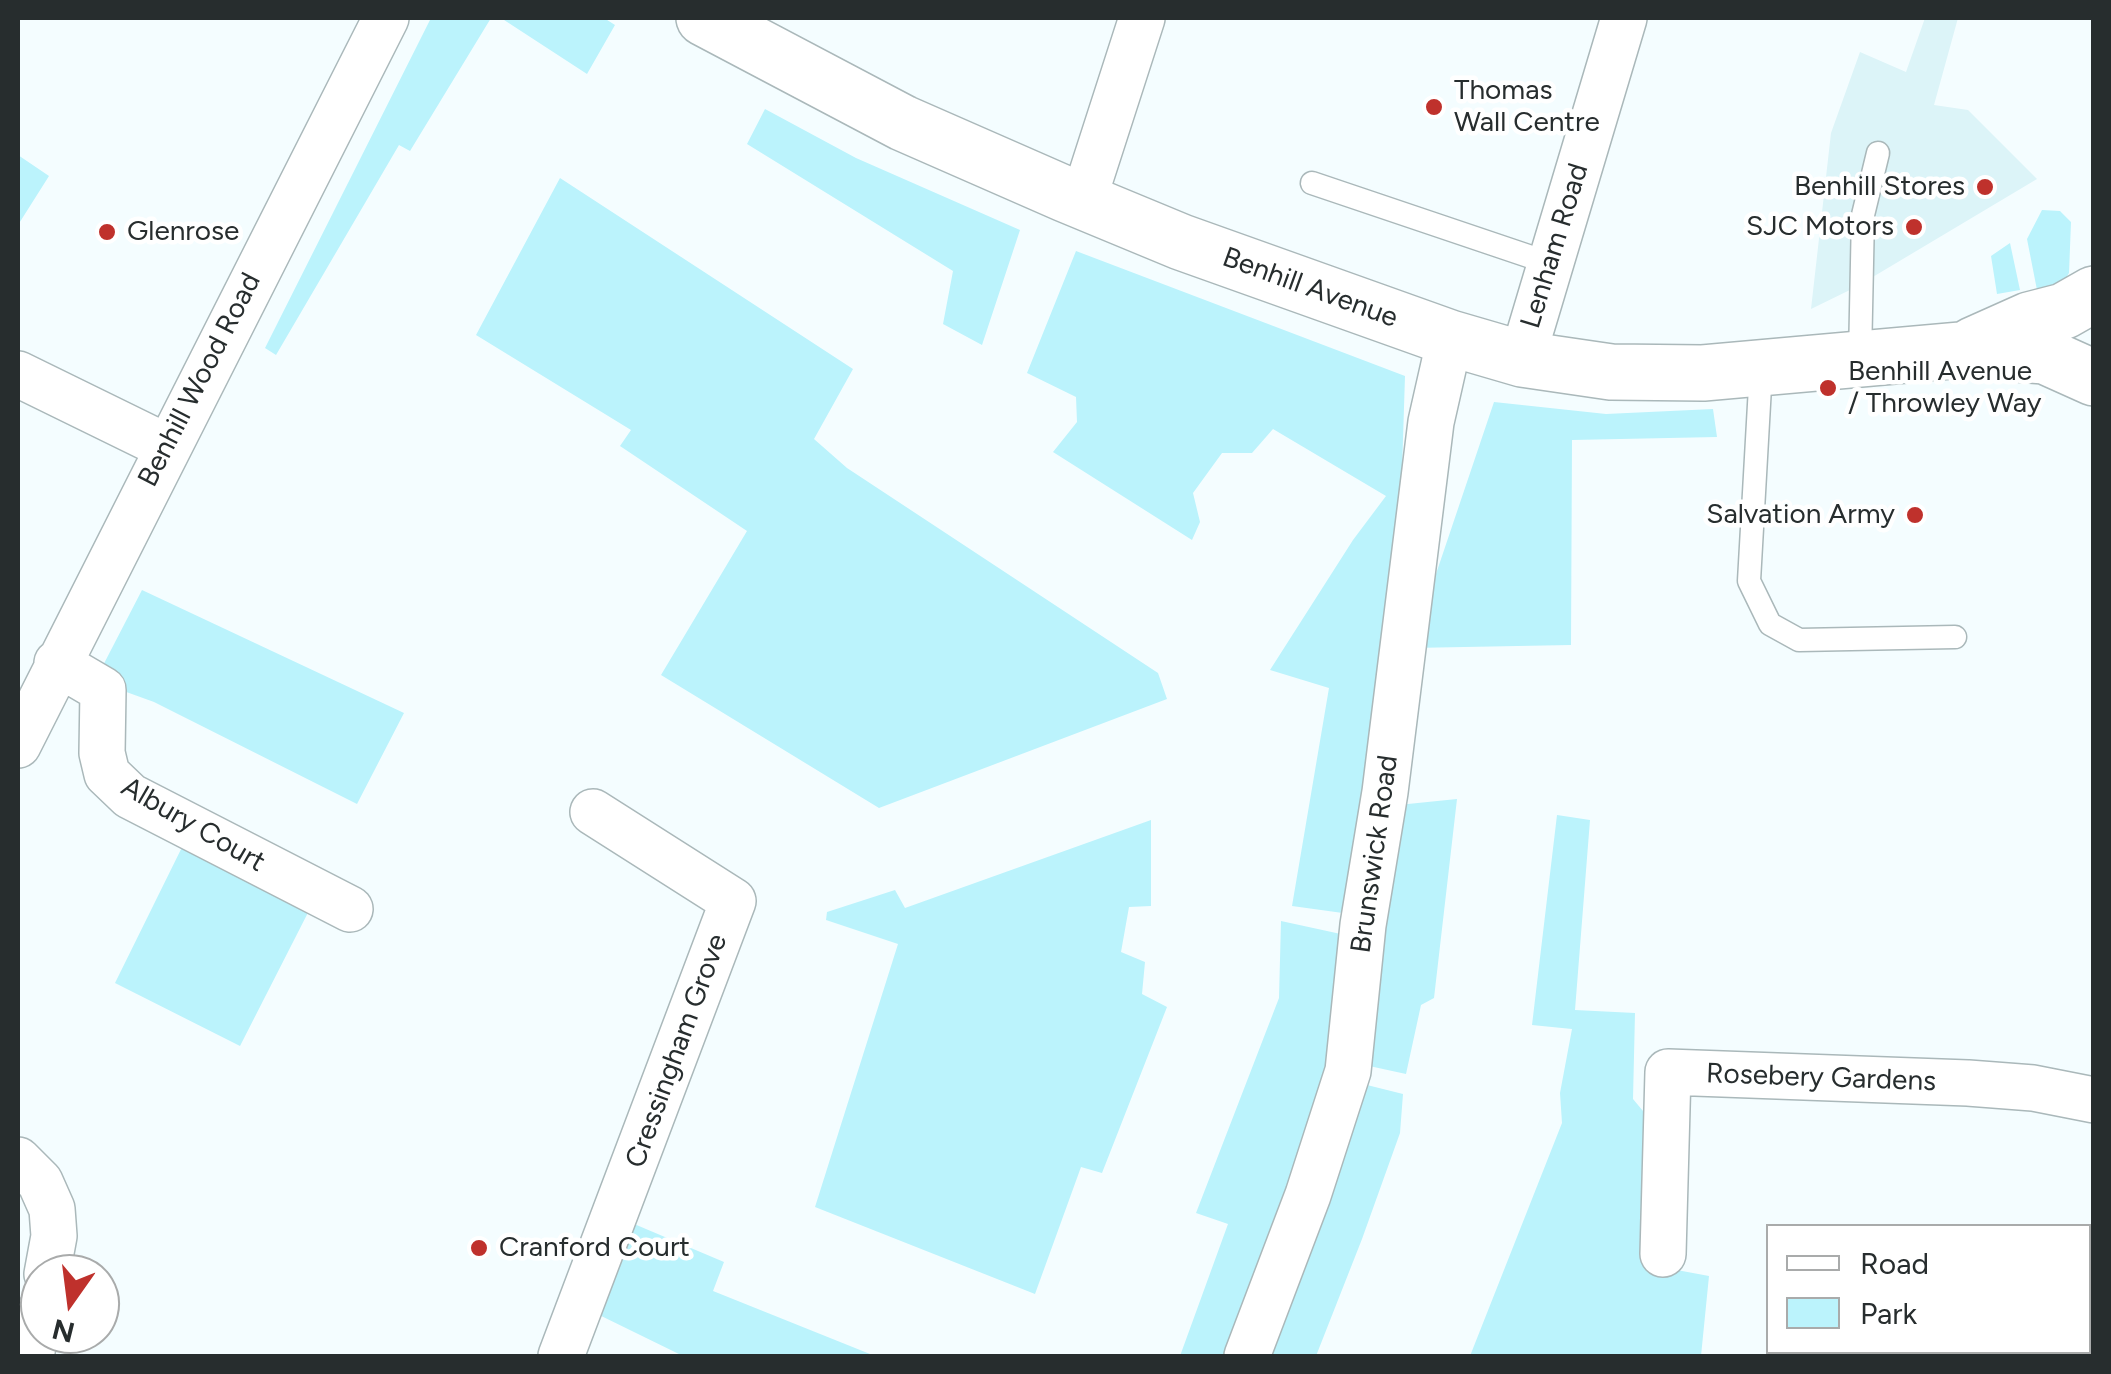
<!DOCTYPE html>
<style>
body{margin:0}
#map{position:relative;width:2111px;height:1374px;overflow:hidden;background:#f4fdff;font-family:Figtree,sans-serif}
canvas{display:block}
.frame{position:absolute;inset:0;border:20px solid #272d2e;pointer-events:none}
.legend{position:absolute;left:1766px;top:1224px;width:325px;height:130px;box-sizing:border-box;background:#fff;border:2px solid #a9abab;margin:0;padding:12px 18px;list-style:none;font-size:30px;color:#272d2e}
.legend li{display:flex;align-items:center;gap:20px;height:50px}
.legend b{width:50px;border:2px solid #a9abab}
.north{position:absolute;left:20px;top:1254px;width:100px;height:100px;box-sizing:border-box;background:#fff;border:2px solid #a9abab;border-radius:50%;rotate:194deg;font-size:28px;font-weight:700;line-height:40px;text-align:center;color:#272d2e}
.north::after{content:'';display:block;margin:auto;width:35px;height:45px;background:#bf312c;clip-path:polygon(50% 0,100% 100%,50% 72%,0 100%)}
</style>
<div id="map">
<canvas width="2111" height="1374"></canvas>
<div class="frame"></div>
<ul class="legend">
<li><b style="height:12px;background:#fff"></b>Road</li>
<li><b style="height:28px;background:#bbf3fc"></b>Park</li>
</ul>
<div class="north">N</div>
</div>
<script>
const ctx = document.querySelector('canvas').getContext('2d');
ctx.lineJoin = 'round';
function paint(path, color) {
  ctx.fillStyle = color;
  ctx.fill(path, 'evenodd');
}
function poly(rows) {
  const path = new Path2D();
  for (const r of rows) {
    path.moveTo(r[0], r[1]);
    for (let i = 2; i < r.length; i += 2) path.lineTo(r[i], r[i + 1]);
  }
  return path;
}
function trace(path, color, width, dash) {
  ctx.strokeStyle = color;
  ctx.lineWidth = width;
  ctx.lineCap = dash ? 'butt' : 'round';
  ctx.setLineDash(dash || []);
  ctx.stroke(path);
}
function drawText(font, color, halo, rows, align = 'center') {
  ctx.font = font + ' Figtree,sans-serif';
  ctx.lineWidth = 9;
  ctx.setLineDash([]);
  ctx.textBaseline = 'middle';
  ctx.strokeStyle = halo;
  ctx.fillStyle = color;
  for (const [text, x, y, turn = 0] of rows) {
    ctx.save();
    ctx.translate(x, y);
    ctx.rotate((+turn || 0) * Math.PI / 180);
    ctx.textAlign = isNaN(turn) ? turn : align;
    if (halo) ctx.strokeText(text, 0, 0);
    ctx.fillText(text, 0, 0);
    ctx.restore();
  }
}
paint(poly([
 [1925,18,1958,18,1934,105,1968,110,2037,179,1856,287,1811,309,1831,133,1860,52,1906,72]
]), '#dcf4f8');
paint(poly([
 [431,18,491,18,410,151,399,145,276,355,265,348],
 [501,18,604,18,615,25,587,74],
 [765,109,856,158,1020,230,982,345,943,324,953,271,747,144],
 [18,155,49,176,18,225],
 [560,178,853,369,814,439,847,468,1158,673,1167,699,879,808,661,675,747,531,620,446,631,430,476,335],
 [2042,210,2060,211,2071,222,2069,273,2063,283,2037,290,2027,239],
 [2010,243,2020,290,1997,294,1991,256],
 [1076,251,1405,376,1401,502,1350,914,1292,906,1329,688,1270,670,1353,540,1386,496,1273,429,1252,453,1222,453,1193,493,1200,522,1192,540,1053,452,1077,422,1076,397,1027,373],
 [1494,402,1606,414,1713,409,1717,437,1572,440,1571,645,1411,648],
 [142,590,404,713,357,804,154,702,107,685,97,677],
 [1457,799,1434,998,1421,1005,1406,1074,1360,1064,1398,805],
 [1557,815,1590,820,1575,1010,1635,1013,1633,1099,1653,1123,1650,1265,1709,1276,1701,1356,1470,1356,1562,1123,1560,1093,1572,1029,1532,1025],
 [1151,820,1151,906,1129,907,1121,952,1145,962,1142,994,1167,1007,1102,1173,1081,1167,1035,1294,815,1207,898,944,826,920,827,912,895,890,905,908],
 [191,829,318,893,240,1046,115,983],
 [1281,921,1350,936,1336,1068,1237,1356,1180,1356,1228,1224,1196,1213,1279,998],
 [1359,1083,1403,1094,1400,1133,1362,1239,1316,1356,1257,1356],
 [620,1218,724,1262,713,1291,875,1356,683,1356,589,1310]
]), '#bbf3fc');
const service = poly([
 [1312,183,1549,263],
 [1860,358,1863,215,1878,153],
 [1761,369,1749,581,1770,624,1799,640,1955,637]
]);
const minor = poly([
 [1083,201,1142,18],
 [1522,359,1624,18],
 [18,374,167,447],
 [57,663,103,690,102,753,107,774,130,796,350,909],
 [18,745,386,18],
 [18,1160,40,1182,52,1209,54,1236,47,1274],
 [1663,1254,1668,1072,1968,1083,2033,1088,2094,1100],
 [31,1356,40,1311],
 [561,1356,733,901,593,812],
 [1247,1356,1308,1195,1348,1071,1363,925,1385,792,1431,422,1450,338]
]);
const tertiary = poly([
 [704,18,903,123,1065,194,1181,242,1450,338,1522,359,1611,372,1703,373,1961,350,2045,356,2094,378],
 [1973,345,2029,320,2064,311,2094,294]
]);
trace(service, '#aab8ba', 25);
trace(minor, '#aab8ba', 48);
trace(tertiary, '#aab8ba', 58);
trace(service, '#fff', 22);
trace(minor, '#fff', 45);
trace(tertiary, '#fff', 55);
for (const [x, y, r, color] of [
 [1434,107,10,"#bf312c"],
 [1985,187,10,"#bf312c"],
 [1914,227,10,"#bf312c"],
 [107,232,10,"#bf312c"],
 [1828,388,10,"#bf312c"],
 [1915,515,10,"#bf312c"],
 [479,1248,10,"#bf312c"]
]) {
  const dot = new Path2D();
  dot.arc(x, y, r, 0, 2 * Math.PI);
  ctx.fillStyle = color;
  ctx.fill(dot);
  trace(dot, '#fff', 4);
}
drawText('28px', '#272d2e', '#fff', [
 ["Thomas",1454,91],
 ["Wall Centre",1454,123],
 ["Benhill Stores",1965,187,"right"],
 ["SJC Motors",1894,227,"right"],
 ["Glenrose",127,232],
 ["Benhill Avenue",1848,372],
 ["/ Throwley Way",1848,404],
 ["Salvation Army",1895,515,"right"],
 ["Cranford Court",499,1248]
], 'left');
drawText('28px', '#272d2e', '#fff', [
 ["Lenham Road",1555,246,-73],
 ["Benhill Avenue",1310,288,20],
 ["Benhill Wood Road",200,380,-63],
 ["Albury Court",193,825,30],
 ["Brunswick Road",1375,854,-82],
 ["Cressingham Grove",677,1051,-70],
 ["Rosebery Gardens",1821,1078,2]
]);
</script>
